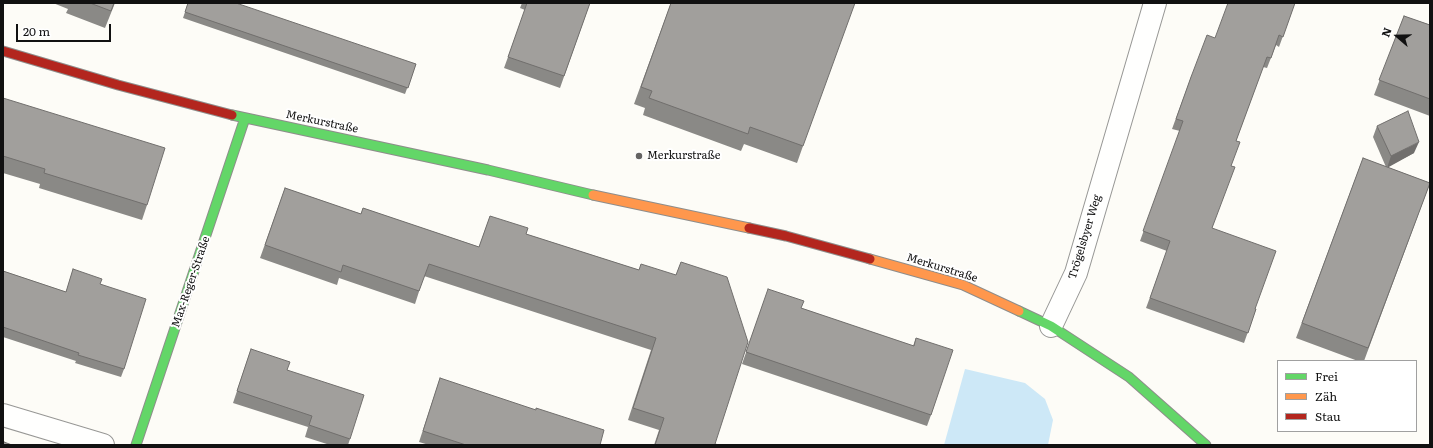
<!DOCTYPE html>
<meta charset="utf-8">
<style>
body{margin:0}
#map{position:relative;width:1433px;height:448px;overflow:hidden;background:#fdfcf7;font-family:Literata,serif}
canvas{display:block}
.frame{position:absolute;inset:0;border:4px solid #111;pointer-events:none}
.legend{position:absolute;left:1277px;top:360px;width:140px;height:72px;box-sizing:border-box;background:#fff;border:1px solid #a0a0a0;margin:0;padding:5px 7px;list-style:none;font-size:12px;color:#111}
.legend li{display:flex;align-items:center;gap:8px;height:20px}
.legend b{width:20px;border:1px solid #a0a0a0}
.north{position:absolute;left:1377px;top:16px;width:40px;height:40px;-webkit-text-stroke:3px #fff;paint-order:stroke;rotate:290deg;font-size:11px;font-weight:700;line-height:16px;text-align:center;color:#111}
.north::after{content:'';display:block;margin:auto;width:14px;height:18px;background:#111;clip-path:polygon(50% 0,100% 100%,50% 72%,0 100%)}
.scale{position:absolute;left:16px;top:24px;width:95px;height:18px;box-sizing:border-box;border:2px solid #111;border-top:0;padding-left:5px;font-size:12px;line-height:14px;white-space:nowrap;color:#111;-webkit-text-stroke:3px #fff;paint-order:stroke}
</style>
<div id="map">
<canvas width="1433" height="448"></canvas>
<div class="frame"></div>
<ul class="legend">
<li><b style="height:5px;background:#63d668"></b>Frei</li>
<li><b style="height:5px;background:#ff974d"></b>Zäh</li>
<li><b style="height:5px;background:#b3261e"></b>Stau</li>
</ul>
<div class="north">N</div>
<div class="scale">20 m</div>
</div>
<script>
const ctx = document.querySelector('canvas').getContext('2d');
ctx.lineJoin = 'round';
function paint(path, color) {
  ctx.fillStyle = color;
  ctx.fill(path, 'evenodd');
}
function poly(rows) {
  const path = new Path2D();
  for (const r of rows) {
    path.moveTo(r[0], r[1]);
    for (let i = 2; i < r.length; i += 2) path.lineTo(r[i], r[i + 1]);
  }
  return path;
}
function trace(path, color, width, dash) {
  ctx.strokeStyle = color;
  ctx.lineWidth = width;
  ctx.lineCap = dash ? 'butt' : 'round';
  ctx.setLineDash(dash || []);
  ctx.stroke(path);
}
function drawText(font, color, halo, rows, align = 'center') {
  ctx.font = font + ' Literata,serif';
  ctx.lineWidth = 4;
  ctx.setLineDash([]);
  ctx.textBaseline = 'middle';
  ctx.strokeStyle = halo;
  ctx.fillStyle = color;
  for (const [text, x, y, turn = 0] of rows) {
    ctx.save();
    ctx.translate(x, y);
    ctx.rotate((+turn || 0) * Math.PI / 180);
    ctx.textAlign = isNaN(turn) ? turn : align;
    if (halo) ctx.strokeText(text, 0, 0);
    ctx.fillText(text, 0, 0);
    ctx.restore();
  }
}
paint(poly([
 [965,369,1025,383,1045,399,1053,420,1048,445,944,445]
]), '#cde8f7');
const street = poly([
 [1051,326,1076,273,1155,3],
 [3,415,103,445]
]);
const fast = poly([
 [232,115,488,170,593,195],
 [1019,311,1051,326,1129,377,1206,445],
 [136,445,245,118]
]);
const slow = poly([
 [593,195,749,228],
 [870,259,963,285,1019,311]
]);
const jam = poly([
 [3,51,118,85,232,115],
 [749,228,786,236,870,259]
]);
trace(street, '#979795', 24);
trace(fast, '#8e8d8b', 11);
trace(slow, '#8e8d8b', 11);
trace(jam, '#8e8d8b', 11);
trace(street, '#fffffe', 22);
trace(fast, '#63d668', 9);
trace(slow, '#ff974d', 9);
trace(jam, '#b3261e', 9);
paint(poly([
 [53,3,115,3,105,28,66,13,68,9],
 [188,3,416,64,405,94,183,18],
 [522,3,590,3,560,88,504,68,525,10,520,8],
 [671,3,803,146,797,163,744,144,741,151,643,115,645,108,634,104],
 [1295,3,1279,47,1276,45,1267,68,1263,67,1236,141,1231,166,1212,228,1255,309,1256,309,1244,343,1146,308,1167,251,1140,241,1180,131,1172,129,1191,77,1215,38],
 [1404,16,1430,25,1430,116,1374,95],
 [3,98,147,205,142,220,39,188,40,184,3,173],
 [1377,126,1414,153,1387,167,1430,183,1364,361,1358,361,1296,338,1363,158,1386,167,1373,137],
 [285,188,361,214,363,208,479,247,490,216,526,234,639,270,676,275,681,262,715,444,719,445,654,445,659,430,628,420,651,350,424,276,415,304,339,278,337,285,260,258],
 [73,269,100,284,124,369,121,377,75,363,76,361,3,337,3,271,66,292],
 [764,301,801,308,913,346,916,338,931,415,927,426,742,364],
 [251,349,287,370,350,439,348,445,330,445,305,437,308,427,233,403],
 [440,378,600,445,429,445,419,442]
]), '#8a8986');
paint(poly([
 [1419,142,1414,153,1387,168,1391,156]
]), '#716f6d');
const building = poly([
 [90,3,114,3,111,11,90,3],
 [188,3,236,3,416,64,408,88,185,12,188,3],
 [527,3,590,3,564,76,508,57,527,3],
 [671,3,855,3,803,146,750,127,748,134,649,98,652,91,641,87,671,3],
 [1228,3,1295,3,1283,37,1279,35,1271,58,1267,57,1236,141,1240,142,1231,166,1235,167,1212,228,1276,251,1255,309,1256,309,1248,333,1150,298,1170,241,1143,231,1183,121,1176,119,1191,77,1207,35,1215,38,1228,3],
 [1404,16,1430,25,1430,99,1379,80,1404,16],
 [3,98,165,148,147,205,44,173,45,169,3,156,3,98],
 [1408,111,1419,142,1391,156,1377,126,1408,111],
 [1363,158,1430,183,1368,348,1302,323,1363,158],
 [285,188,361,214,363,208,479,247,490,216,528,228,526,234,639,270,641,264,676,275,681,262,727,277,748,342,715,444,719,445,655,445,664,418,633,408,656,338,429,264,419,291,343,265,341,272,265,245,285,188],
 [73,269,102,279,100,284,146,299,124,369,78,355,79,353,3,327,3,271,66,292,73,269],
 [768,289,804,301,801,308,914,346,916,338,953,350,931,415,746,352,768,289],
 [251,349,290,362,287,370,364,395,350,439,309,425,312,416,237,391,251,349],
 [440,378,536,410,536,408,604,430,600,445,466,445,423,431,440,378],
 [4,442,12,445,3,445,4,442]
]);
paint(building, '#a19f9c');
trace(building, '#716f6d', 1);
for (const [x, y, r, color] of [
 [639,156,4,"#646362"]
]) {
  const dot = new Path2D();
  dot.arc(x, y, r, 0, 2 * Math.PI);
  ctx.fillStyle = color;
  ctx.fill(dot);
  trace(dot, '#fff', 1.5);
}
drawText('11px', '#111', '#fff', [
 ["Merkurstraße",322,122,12],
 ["Trögelsbyer Weg",1085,237,-73],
 ["Merkurstraße",942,268,17],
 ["Max-Reger-Straße",191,282,-71]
]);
drawText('11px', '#111', '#fff', [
 ["Merkurstraße",647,156]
], 'left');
</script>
